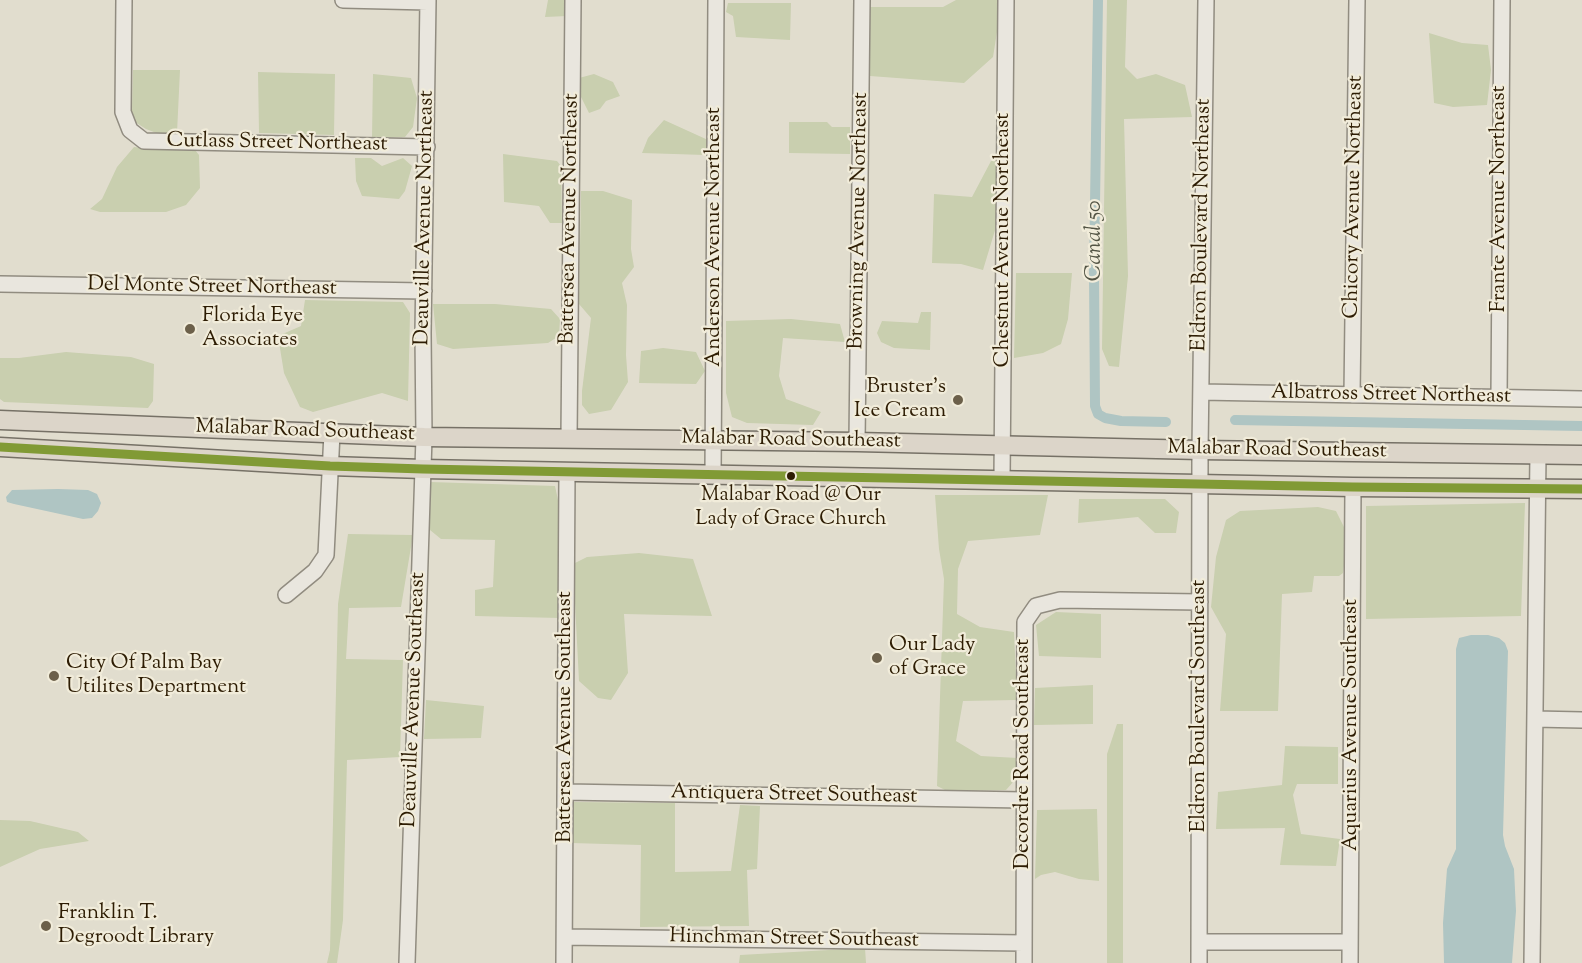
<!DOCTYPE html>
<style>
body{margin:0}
canvas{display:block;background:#e1ddce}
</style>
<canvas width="1582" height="963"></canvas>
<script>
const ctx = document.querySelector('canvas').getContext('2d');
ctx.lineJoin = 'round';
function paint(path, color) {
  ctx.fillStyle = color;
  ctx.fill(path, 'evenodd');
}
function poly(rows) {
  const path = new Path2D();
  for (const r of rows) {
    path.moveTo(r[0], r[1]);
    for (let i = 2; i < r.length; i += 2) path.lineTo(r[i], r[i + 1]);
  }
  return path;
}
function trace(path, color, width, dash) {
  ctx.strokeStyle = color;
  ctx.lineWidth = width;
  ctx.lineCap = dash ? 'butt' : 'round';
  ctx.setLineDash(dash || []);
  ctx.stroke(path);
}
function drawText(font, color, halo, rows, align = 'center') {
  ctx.font = font + ' "Sorts Mill Goudy",serif';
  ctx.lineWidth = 4.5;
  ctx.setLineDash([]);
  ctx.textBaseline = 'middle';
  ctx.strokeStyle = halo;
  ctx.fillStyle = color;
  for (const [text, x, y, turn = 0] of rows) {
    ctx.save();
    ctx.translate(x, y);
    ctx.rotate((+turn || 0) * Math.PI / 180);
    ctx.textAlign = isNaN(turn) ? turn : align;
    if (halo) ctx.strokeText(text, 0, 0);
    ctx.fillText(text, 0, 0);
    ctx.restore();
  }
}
paint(poly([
 [548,0,567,0,567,16,545,17],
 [956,0,1000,0,1000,13,993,57,964,83,870,76,869,7,943,7],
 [1107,0,1127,0,1125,67,1137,79,1156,74,1185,85,1192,117,1124,119,1128,276,1119,367,1109,366,1102,349],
 [728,3,791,3,790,40,736,37,733,16,726,12],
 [1429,33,1462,43,1488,45,1491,70,1487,105,1453,107,1434,103],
 [133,70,180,70,177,133,159,134,146,129,135,122,132,111],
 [258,72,335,74,334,135,259,133],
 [373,74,411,78,417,98,413,127,405,137,372,138],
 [594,74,613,82,620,96,606,101,600,109,589,113,579,93,579,78],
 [664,120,708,140,705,155,642,153,648,138],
 [789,122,827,122,832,127,850,127,850,154,789,153],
 [134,147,162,150,195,150,199,155,200,188,186,205,166,212,100,212,90,209,102,199,117,167],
 [503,154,557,161,561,166,562,223,550,223,539,206,504,202],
 [355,158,371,158,382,166,403,158,412,166,405,191,399,199,362,196,356,181],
 [1000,159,996,227,983,270,961,264,932,263,934,194,972,197,991,161],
 [581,191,603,191,632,200,631,249,634,267,622,283,627,305,626,355,628,382,611,410,589,414,582,405,582,391,591,318,579,304],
 [1016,273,1072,273,1068,319,1061,344,1043,353,1014,358],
 [305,300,403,302,410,313,408,401,382,393,313,412,300,407,284,373,278,336,301,326],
 [433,304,495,304,551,309,560,319,559,336,548,343,453,349,437,344],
 [921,312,931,312,930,350,894,348,881,342,877,333,882,321,918,323],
 [791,319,840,324,845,342,783,338,779,376,786,399,821,412,813,425,747,423,732,417,726,393,726,321],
 [663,348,696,352,705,371,696,384,639,383,641,351],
 [66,352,131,357,154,364,153,401,148,408,4,402,0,399,0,358,19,358],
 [430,482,555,486,558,500,560,618,475,616,475,590,493,587,495,540,441,539,430,530],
 [935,495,1048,495,1040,535,968,541,958,569,957,614,980,627,1014,632,1017,700,963,701,956,741,981,756,1018,758,1014,781,1006,790,947,791,937,786,944,579,939,549],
 [1079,499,1165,499,1179,512,1176,533,1155,533,1138,517,1078,523],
 [1525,503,1521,616,1366,619,1366,506],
 [1318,507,1336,511,1348,535,1343,573,1339,576,1314,576,1312,592,1282,594,1278,711,1220,711,1226,634,1211,607,1216,557,1226,520,1240,511],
 [348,534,413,535,401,607,349,608,346,659,403,660,400,757,347,760,343,920,337,963,327,963,330,950,338,604],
 [639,553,693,559,712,616,624,614,628,673,611,700,598,698,579,681,573,564,587,557],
 [1056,612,1101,614,1101,658,1039,656,1036,625],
 [1093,685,1093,724,1034,725,1035,688],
 [426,700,484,706,481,738,424,739],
 [1117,724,1123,724,1123,963,1107,963,1107,754],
 [1285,746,1338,747,1338,784,1297,784,1293,795,1301,834,1340,839,1336,866,1280,865,1285,828,1216,829,1218,792,1282,785],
 [573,802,675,803,675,872,731,871,740,805,760,806,757,869,747,870,749,926,640,927,641,845,571,843],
 [1097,809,1099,881,1079,879,1055,872,1041,875,1035,879,1037,810],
 [0,820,30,821,78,832,89,841,40,849,0,867],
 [865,948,866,963,739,963,740,955]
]), '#c9cfaf');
paint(poly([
 [58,489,88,490,97,494,101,503,98,511,92,518,83,519,14,504,7,502,6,497,12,490],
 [1471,635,1488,635,1499,638,1505,643,1508,651,1503,835,1505,846,1514,869,1516,911,1512,963,1444,963,1443,923,1447,869,1456,849,1456,649,1459,638]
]), '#afc5c3');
trace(poly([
 [1098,0,1094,272,1095,406,1098,414,1105,418,1121,421,1166,422],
 [1235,420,1582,426]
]), '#afc5c3', 10);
const minor = poly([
 [124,0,123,112,130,130,144,141,427,147],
 [343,0,428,2],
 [0,284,424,291],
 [1201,392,1582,399],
 [1352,395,1357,0],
 [1499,397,1502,0],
 [569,438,573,0],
 [857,442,862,0],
 [713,474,716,0],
 [1002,479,1006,0],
 [286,595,315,571,326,555,332,433],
 [1535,719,1582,720],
 [566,792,1023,800],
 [565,937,1024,943],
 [1199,942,1350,942],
 [407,963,424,437,423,333,428,0],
 [564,963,567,472],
 [1024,963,1025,622,1036,606,1060,600,1200,602],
 [1199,963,1200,450,1206,0],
 [1350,963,1353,487],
 [1532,963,1538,454]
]);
const major = poly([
 [0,420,424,437,857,442,1200,450,1582,455],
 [0,447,330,466,423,469,1353,487,1582,489]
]);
trace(minor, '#918c80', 18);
trace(major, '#767166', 21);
trace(minor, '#e9e6de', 15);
trace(major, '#dcd5c9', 18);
trace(poly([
 [0,447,330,466,423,469,1353,487,1582,489]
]), '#819a35', 9);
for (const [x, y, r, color] of [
 [190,329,6,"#6c604a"],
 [958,400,6,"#6c604a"],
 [791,476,5,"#2d1c03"],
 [877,658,6,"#6c604a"],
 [54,676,6,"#6c604a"],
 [46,926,6,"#6c604a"]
]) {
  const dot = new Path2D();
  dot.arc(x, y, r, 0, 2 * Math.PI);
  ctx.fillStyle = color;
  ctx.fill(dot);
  trace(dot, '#f1ecda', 2);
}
drawText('20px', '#2d1c03', '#f1ecda', [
 ["Malabar Road @ Our",791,497],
 ["Lady of Grace Church",791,521]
]);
drawText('21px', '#2d1c03', '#f1ecda', [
 ["Cutlass Street Northeast",277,144,1],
 ["Chicory Avenue Northeast",1355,197,-89],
 ["Frante Avenue Northeast",1500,199,-90],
 ["Deauville Avenue Northeast",426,218,-89],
 ["Battersea Avenue Northeast",571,219,-89],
 ["Browning Avenue Northeast",860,221,-89],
 ["Eldron Boulevard Northeast",1203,225,-89],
 ["Anderson Avenue Northeast",715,237,-90],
 ["Chestnut Avenue Northeast",1004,240,-90],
 ["Del Monte Street Northeast",212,288,1],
 ["Albatross Street Northeast",1391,396,1],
 ["Malabar Road Southeast",305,432,2],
 ["Malabar Road Southeast",791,441,1],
 ["Malabar Road Southeast",1277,451,1],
 ["Deauville Avenue Southeast",415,700,-88],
 ["Eldron Boulevard Southeast",1200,706,-90],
 ["Battersea Avenue Southeast",566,717,-90],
 ["Aquarius Avenue Southeast",1352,725,-90],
 ["Decordre Road Southeast",1024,754,-90],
 ["Antiquera Street Southeast",794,796,1],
 ["Hinchman Street Southeast",794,940,1]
]);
drawText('21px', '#2d1c03', '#f1ecda', [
 ["Florida Eye",202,317],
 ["Associates",202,341],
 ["Bruster's",946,388,"right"],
 ["Ice Cream",946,412,"right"],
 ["Our Lady",889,646],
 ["of Grace",889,670],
 ["City Of Palm Bay",66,664],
 ["Utilites Department",66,688],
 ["Franklin T.",58,914],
 ["Degroodt Library",58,938]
], 'left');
drawText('italic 22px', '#535444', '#f1ecda', [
 ["Canal 50",1096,241,-90]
]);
</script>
